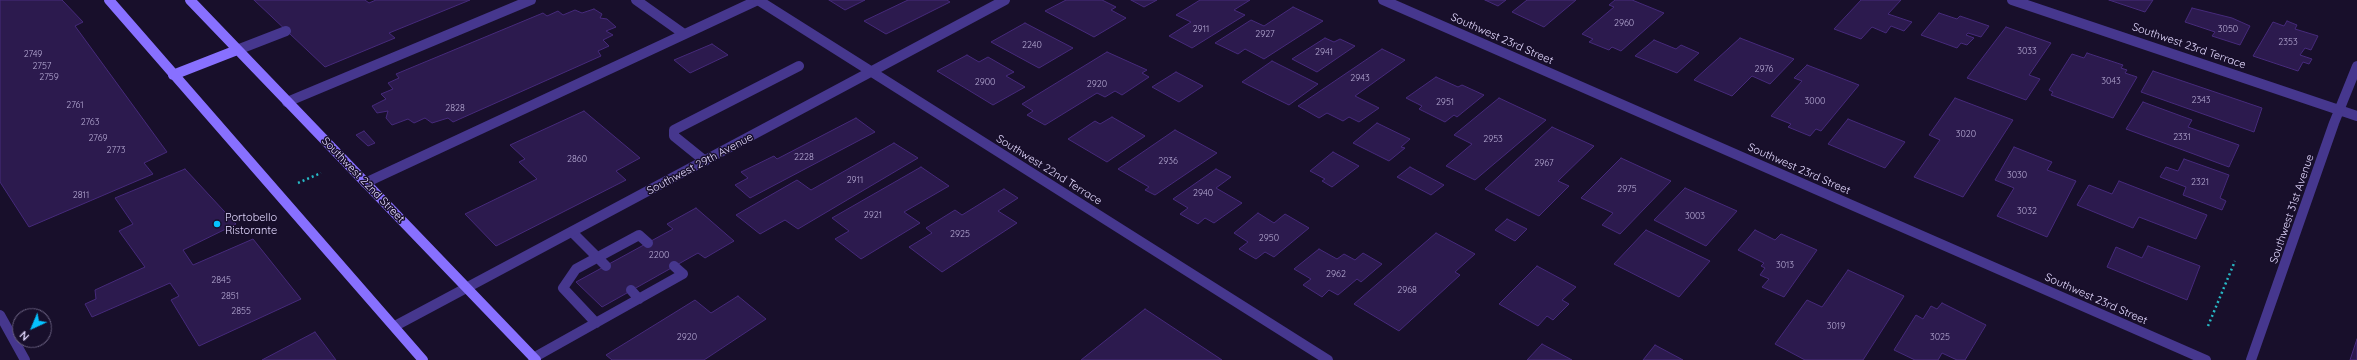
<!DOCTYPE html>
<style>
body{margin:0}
#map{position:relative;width:2357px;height:360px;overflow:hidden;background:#180f2b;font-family:Quicksand,sans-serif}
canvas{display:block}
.north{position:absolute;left:12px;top:308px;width:40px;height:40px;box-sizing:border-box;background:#180f2b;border:1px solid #696080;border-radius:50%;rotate:224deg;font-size:11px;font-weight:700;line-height:16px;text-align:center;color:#e3d9ff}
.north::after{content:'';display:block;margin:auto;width:14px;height:18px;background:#05c2ff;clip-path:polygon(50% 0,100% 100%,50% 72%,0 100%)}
</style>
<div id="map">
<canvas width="2357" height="360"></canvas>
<div class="north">N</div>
</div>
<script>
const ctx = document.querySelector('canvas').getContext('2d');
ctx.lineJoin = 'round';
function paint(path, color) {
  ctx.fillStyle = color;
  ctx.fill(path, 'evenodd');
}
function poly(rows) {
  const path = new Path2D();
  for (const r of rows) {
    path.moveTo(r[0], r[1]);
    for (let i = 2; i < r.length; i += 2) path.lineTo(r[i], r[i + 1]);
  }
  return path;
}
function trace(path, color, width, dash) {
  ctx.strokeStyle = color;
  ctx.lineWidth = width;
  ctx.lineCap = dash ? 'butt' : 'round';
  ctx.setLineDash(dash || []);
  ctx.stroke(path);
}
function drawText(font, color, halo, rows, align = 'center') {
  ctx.font = font + ' Quicksand,sans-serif';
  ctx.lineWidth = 3;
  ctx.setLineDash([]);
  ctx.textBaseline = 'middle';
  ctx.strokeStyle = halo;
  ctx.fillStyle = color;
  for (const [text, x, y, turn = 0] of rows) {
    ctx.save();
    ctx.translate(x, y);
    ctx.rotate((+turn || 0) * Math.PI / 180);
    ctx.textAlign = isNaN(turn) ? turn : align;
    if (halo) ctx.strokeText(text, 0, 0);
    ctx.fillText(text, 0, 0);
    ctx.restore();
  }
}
const building = poly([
 [0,0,62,0,83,22,75,26,167,152,144,163,153,174,29,227,0,182,0,0],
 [254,0,365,0,369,3,376,0,470,0,389,33,395,38,325,67,254,0],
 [829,0,865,0,845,10,829,0],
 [908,0,947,0,950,2,886,34,864,21,908,0],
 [1066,0,1102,0,1116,7,1111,10,1126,18,1094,37,1045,11,1066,0],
 [1131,0,1157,0,1144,7,1131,0],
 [1200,0,1250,0,1234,10,1245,15,1192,48,1169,36,1191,22,1176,15,1200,0],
 [1485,0,1506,0,1498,6,1485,0],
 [1527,0,1576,0,1544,27,1512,12,1527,0],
 [1615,0,1632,0,1664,13,1621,51,1612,47,1609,50,1589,42,1593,39,1582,34,1614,7,1609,5,1615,0],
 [1861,0,1901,0,1888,14,1912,22,1904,31,1891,26,1886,33,1872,27,1861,39,1834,29,1861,0],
 [2109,0,2153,0,2145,12,2109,0],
 [1293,7,1323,21,1264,59,1245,49,1238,54,1215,43,1251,20,1264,26,1293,7],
 [2192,8,2232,18,2250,26,2240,45,2212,36,2215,32,2185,22,2192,8],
 [594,9,602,14,600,18,607,19,616,27,606,31,613,35,603,40,609,46,598,51,601,56,453,122,448,118,432,123,425,118,414,123,408,119,392,125,386,118,388,111,377,113,372,106,386,99,381,94,393,89,388,83,399,78,396,74,543,13,547,16,558,11,563,15,575,10,582,13,594,9],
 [1939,13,1957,19,1960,16,1989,26,1981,37,1968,33,1966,35,1974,38,1967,45,1961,43,1957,48,1921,35,1939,13],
 [2287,21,2297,25,2295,29,2318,36,2311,50,2305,48,2300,55,2312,59,2309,64,2303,62,2298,71,2253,56,2273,22,2284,26,2287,21],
 [1025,23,1073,48,1039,68,991,42,1025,23],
 [2006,27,2051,43,2029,75,2040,79,2026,100,1967,78,2006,27],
 [1325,38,1334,42,1340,39,1355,46,1317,72,1292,59,1325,38],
 [1740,38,1794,59,1770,84,1752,76,1732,96,1694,80,1740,38],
 [1654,40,1676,49,1681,45,1699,53,1677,73,1635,56,1654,40],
 [712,44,728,55,690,73,674,60,712,44],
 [1382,49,1405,60,1355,96,1379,108,1359,122,1349,117,1343,121,1327,113,1319,118,1298,106,1382,49],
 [1107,52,1147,70,1142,73,1149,77,1122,95,1115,91,1105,97,1097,93,1045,125,1027,115,1033,111,1022,104,1107,52],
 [2087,53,2123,65,2121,68,2127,70,2125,73,2137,77,2113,118,2051,95,2053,92,2049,90,2072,54,2084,58,2087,53],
 [967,55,979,62,988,57,1014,72,1006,76,1025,87,993,105,937,71,967,55],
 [1272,61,1318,84,1289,105,1242,82,1272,61],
 [1807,65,1859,85,1821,131,1816,129,1810,136,1788,127,1791,124,1771,116,1802,81,1794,78,1807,65],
 [2153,71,2262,108,2254,132,2141,92,2153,71],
 [1176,72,1203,86,1179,102,1152,87,1176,72],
 [1436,77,1458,87,1462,85,1484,95,1457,117,1454,115,1445,122,1419,109,1422,106,1406,98,1436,77],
 [1499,98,1546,120,1475,180,1446,166,1472,144,1454,135,1499,98],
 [1955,98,2013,120,1963,197,1914,177,1940,140,1929,135,1955,98],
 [2143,102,2192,120,2188,127,2239,145,2229,167,2126,129,2143,102],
 [584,111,640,158,616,171,626,180,496,246,465,214,537,179,519,162,525,159,510,145,584,111],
 [1112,117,1145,136,1107,162,1068,139,1095,121,1100,124,1112,117],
 [856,118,875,132,750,198,735,185,748,178,741,172,774,156,777,159,856,118],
 [1848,119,1905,142,1885,168,1828,144,1848,119],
 [1377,123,1410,139,1401,147,1405,148,1389,161,1353,143,1377,123],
 [1552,127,1594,146,1558,181,1569,186,1539,216,1485,189,1552,127],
 [1175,130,1217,153,1155,195,1145,190,1149,187,1118,169,1175,130],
 [364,131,375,143,368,146,356,135,364,131],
 [894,143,918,158,798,229,785,220,760,234,736,215,797,180,811,190,894,143],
 [2014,147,2052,162,2047,170,2076,181,2047,237,1997,216,2014,188,1995,180,2014,147],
 [1333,152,1359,166,1332,187,1322,181,1325,179,1310,171,1333,152],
 [1621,158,1671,181,1620,234,1602,225,1613,213,1581,198,1621,158],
 [2184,159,2229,175,2220,198,2226,201,2222,210,2183,195,2186,187,2160,177,2166,167,2178,171,2184,159],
 [921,167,949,186,904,212,920,223,861,259,835,239,849,231,832,218,921,167],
 [1410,167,1444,185,1431,195,1397,177,1410,167],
 [185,169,236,224,183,250,193,265,253,239,301,299,199,346,171,300,179,296,170,283,92,317,85,304,96,299,95,290,145,267,119,231,133,224,115,198,185,169],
 [1216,169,1231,177,1216,188,1242,203,1214,223,1205,218,1198,224,1180,214,1188,208,1173,199,1216,169],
 [2119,181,2207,215,2196,239,2139,217,2133,228,2077,205,2089,185,2112,194,2119,181],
 [1685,188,1737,211,1706,246,1654,220,1685,188],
 [1004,189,1018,198,998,211,1017,223,942,272,909,247,932,233,926,228,955,210,962,215,1004,189],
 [696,208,734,241,705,258,698,253,602,307,576,282,673,229,667,224,696,208],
 [1258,213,1274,223,1285,214,1309,228,1274,257,1265,252,1256,259,1239,249,1248,242,1234,233,1258,213],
 [1507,219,1527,229,1515,241,1495,230,1507,219],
 [1646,230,1710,261,1679,297,1614,264,1646,230],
 [1755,230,1775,240,1781,234,1817,250,1784,297,1762,287,1769,279,1760,275,1765,268,1761,266,1764,263,1738,250,1755,230],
 [1436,233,1475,254,1455,272,1460,275,1399,331,1354,304,1436,233],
 [2148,246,2200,266,2187,300,2107,267,2116,247,2142,258,2148,246],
 [1319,249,1337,259,1344,254,1355,260,1363,253,1382,264,1361,282,1357,279,1338,295,1329,290,1322,297,1303,285,1311,279,1294,269,1319,249],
 [1537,266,1576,287,1562,300,1569,304,1553,320,1547,316,1538,326,1499,304,1537,266],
 [1848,270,1904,296,1863,360,1805,360,1775,344,1807,300,1822,307,1848,270],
 [738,296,766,319,704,360,612,360,606,355,695,300,711,313,738,296],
 [1942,303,1986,325,1965,360,1957,360,1942,353,1938,360,1915,360,1894,350,1916,315,1923,319,1931,306,1937,309,1942,303],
 [1145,309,1222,360,1081,360,1145,309],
 [315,332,336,360,262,360,315,332],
 [2357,339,2357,360,2350,360,2357,339],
 [1542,344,1572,360,1527,360,1542,344],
 [1655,345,1683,360,1643,360,1655,345]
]);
paint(building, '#2c1a4e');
trace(building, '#462a7b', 1);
trace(poly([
 [298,183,321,173],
 [2208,326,2235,261]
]), '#27b8c5', 2.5, [2, 3]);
trace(poly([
 [636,0,684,34],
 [237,50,286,31],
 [287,102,531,0],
 [705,161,674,136,674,130,799,66],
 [365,183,758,0],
 [572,232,606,266],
 [631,290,639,299],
 [596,323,563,288,576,269,639,235,648,243],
 [533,358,683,274,674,266]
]), '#46378e', 10);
trace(poly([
 [758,0,1328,360],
 [1383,0,2206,360],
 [2012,0,2357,116],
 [0,315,25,360],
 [395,326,1005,0],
 [2251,360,2334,123,2357,66]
]), '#46378e', 10);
trace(poly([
 [109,0,423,360],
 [190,0,536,360],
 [173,75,237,50]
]), '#8870ff', 10);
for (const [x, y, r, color] of [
 [217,224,4,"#05c2ff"]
]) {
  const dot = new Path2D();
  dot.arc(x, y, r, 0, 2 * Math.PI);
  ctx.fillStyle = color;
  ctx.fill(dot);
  trace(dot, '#180f2b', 1.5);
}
drawText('9px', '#b5a9d3', null, [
 ["2960",1624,23],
 ["2911",1201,29],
 ["3050",2228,29],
 ["2927",1265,34],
 ["2353",2288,42],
 ["2240",1032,45],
 ["3033",2027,51],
 ["2941",1324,52],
 ["2749",33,54],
 ["2757",42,66],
 ["2976",1764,69],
 ["2759",49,77],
 ["2943",1360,78],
 ["3043",2111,81],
 ["2900",985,82],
 ["2920",1097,84],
 ["2343",2201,100],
 ["3000",1815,101],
 ["2951",1445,102],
 ["2761",75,105],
 ["2828",455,108],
 ["2763",90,122],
 ["3020",1966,134],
 ["2331",2182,137],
 ["2769",98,138],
 ["2953",1493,139],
 ["2773",116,150],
 ["2228",804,157],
 ["2860",577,159],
 ["2936",1168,161],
 ["2967",1544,163],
 ["3030",2017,175],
 ["2911",855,180],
 ["2321",2200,182],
 ["2975",1627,189],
 ["2940",1203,193],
 ["2811",81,195],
 ["3032",2027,211],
 ["2921",873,215],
 ["3003",1695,216],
 ["2925",960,234],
 ["2950",1269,238],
 ["2200",659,255],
 ["3013",1785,265],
 ["2962",1336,274],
 ["2845",221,280],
 ["2968",1407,290],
 ["2851",230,296],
 ["2855",241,311],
 ["3019",1836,326],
 ["2920",687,337],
 ["3025",1940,337]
]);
drawText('11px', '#e3d9ff', '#180f2b', [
 ["Southwest 23rd Street",1502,39,24],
 ["Southwest 23rd Terrace",2189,46,19],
 ["Southwest 29th Avenue",700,164,-28],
 ["Southwest 23rd Street",1799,169,24],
 ["Southwest 22nd Terrace",1049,170,32],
 ["Southwest 22nd Street",363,180,46],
 ["Southwest 31st Avenue",2292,209,-71],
 ["Southwest 23rd Street",2096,299,24]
]);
drawText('11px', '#e3d9ff', '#180f2b', [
 ["Portobello",225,218],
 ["Ristorante",225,231]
], 'left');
</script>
